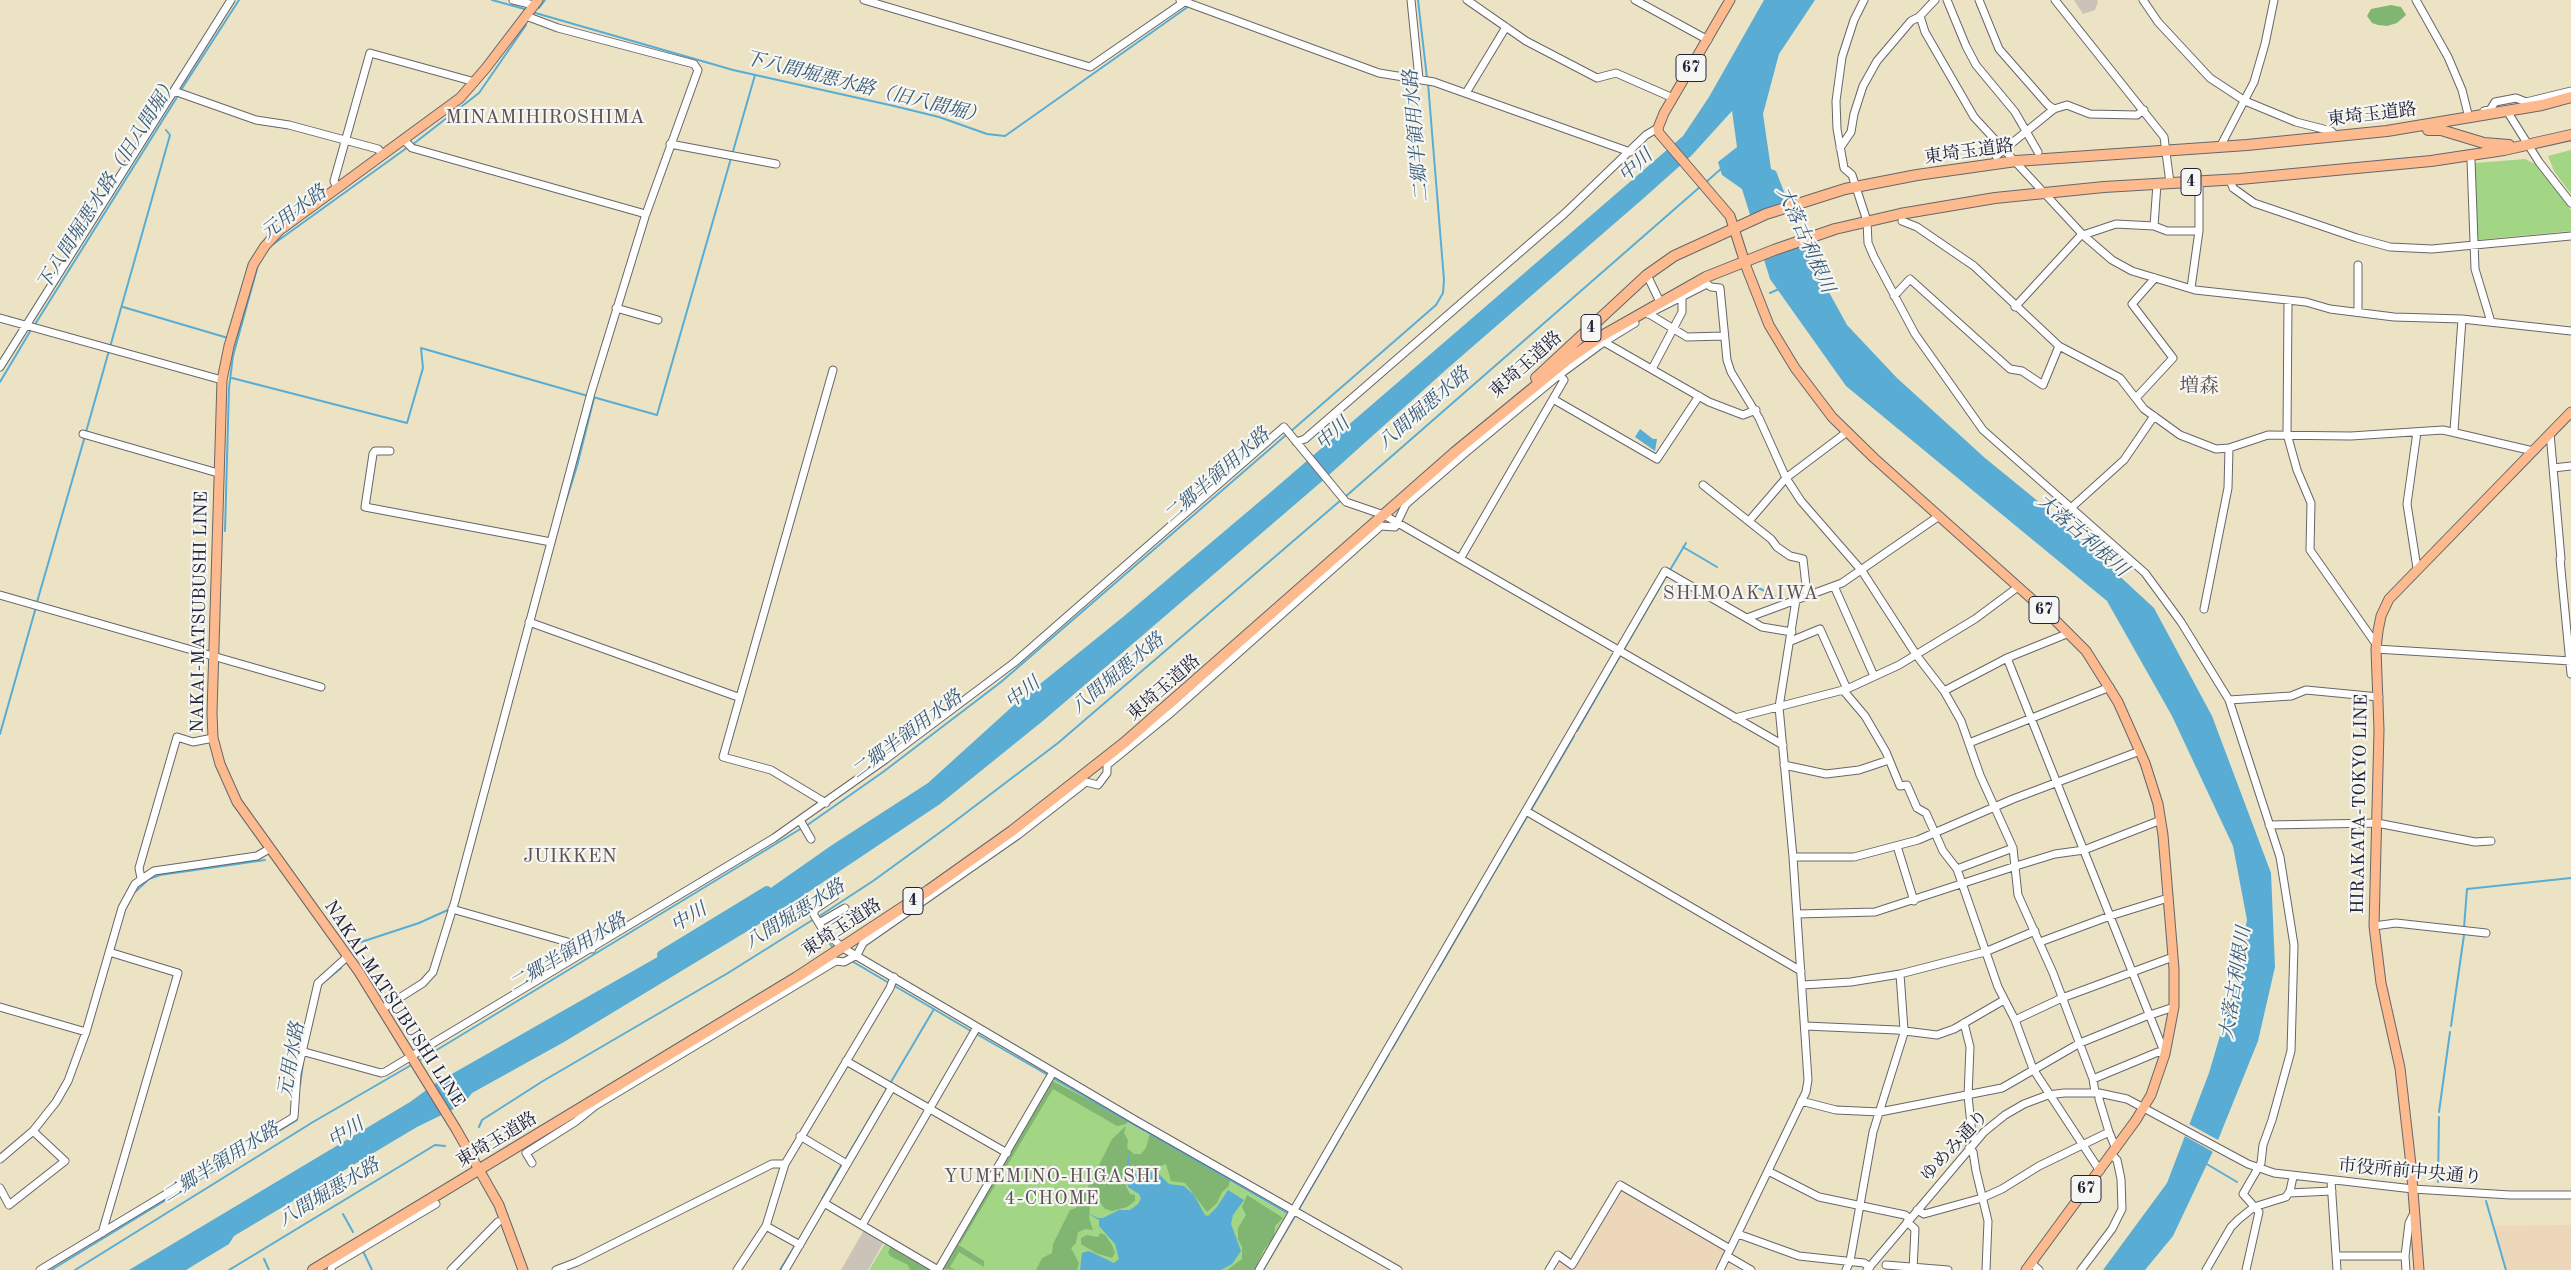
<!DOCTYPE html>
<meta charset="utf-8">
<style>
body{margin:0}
canvas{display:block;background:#ebe3c4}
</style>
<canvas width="2571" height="1270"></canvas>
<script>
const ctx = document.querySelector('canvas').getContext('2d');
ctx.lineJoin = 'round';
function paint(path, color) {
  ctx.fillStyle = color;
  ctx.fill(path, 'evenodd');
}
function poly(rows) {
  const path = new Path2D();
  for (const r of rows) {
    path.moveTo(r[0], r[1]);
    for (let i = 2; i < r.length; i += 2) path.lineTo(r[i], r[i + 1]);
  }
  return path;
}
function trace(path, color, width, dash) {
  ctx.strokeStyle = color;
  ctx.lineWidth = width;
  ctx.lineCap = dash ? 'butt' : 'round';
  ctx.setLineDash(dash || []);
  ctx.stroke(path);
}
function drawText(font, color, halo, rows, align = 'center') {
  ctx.font = font + ' "Old Standard TT","Noto Serif JP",serif';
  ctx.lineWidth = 4.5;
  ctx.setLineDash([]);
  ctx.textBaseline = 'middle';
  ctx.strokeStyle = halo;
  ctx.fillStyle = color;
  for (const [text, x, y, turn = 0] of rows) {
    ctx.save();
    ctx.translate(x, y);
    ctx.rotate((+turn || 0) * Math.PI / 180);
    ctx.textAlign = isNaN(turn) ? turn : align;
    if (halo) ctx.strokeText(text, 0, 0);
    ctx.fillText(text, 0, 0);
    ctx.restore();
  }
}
paint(poly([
 [1621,1190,1725,1251,1716,1270,1556,1270,1560,1263,1572,1269],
 [2571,1225,2571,1270,2507,1270,2494,1226]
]), '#ecd7ba');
paint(poly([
 [2074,0,2097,0,2098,2,2095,10,2083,14],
 [864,1230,884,1242,868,1270,841,1270]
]), '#cbc2b8');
paint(poly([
 [2571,150,2571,194,2554,171,2548,156],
 [2525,159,2535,164,2571,210,2571,231,2477,240,2475,163],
 [1053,1079,1290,1216,1259,1270,941,1270],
 [886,1242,933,1270,869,1270]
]), '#a2d584');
paint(poly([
 [2391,5,2401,7,2406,15,2397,23,2387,26,2378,25,2372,23,2367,16,2371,9],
 [1052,1081,1129,1120,1126,1124,1117,1126,1053,1089,960,1244,958,1242],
 [1126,1126,1124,1133,1128,1140,1127,1148,1134,1154,1141,1154,1146,1148,1150,1133,1230,1178,1229,1186,1222,1192,1217,1203,1207,1212,1185,1183,1171,1181,1166,1164,1160,1166,1156,1172,1144,1168,1140,1174,1134,1170,1126,1176,1126,1186,1130,1194,1135,1195,1135,1201,1127,1207,1112,1211,1105,1209,1099,1201,1090,1205,1089,1218,1093,1230,1086,1229,1078,1232,1076,1243,1071,1248,1079,1263,1077,1270,1036,1270,1042,1258,1052,1253,1053,1244,1070,1210,1076,1208,1080,1195,1088,1188,1091,1178,1097,1176,1094,1169,1099,1165,1112,1139],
 [1247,1195,1283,1218,1275,1226,1274,1237,1263,1251,1255,1270,1227,1270,1242,1259,1242,1247,1238,1239,1238,1228,1246,1215,1242,1207],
 [1100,1233,1105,1235,1112,1245,1115,1253,1112,1258,1096,1253,1081,1244,1081,1238,1087,1235,1098,1237],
 [957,1244,984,1261,984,1267,959,1252,950,1267,955,1270,943,1269],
 [892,1245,935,1270,910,1270,908,1265,890,1256,888,1252]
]), '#81b672');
paint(poly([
 [1764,0,1815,0,1779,54,1763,114,1771,169,1776,171,1808,254,1847,325,1897,378,1985,458,2045,507,2154,608,2212,716,2271,873,2275,967,2258,1041,2216,1145,2173,1236,2145,1270,2103,1270,2167,1183,2209,1073,2234,988,2247,920,2233,846,2172,716,2107,601,1846,386,1770,279,1742,189,1722,175,1718,162,1737,147,1732,111,1692,155,1645,197,1448,368,1320,483,1044,720,940,804,774,915,564,1042,472,1093,464,1104,417,1127,234,1236,229,1244,186,1270,129,1270,410,1102,436,1083,735,913,832,845,928,783,1014,705,1123,617,1272,491,1683,136,1709,97],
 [1640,429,1653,439,1657,439,1655,451,1635,437],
 [1129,1154,1129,1166,1133,1172,1141,1176,1147,1170,1155,1174,1158,1173,1169,1184,1184,1186,1194,1195,1205,1215,1208,1216,1217,1207,1228,1190,1244,1200,1233,1215,1231,1224,1241,1251,1232,1264,1221,1270,1080,1270,1082,1253,1089,1251,1114,1263,1119,1259,1115,1244,1099,1226,1099,1220,1084,1211,1098,1218,1103,1218,1119,1210,1130,1210,1138,1204,1141,1198,1139,1194,1128,1187,1127,1159]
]), '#59add5');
paint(poly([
 [1791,201,1807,243,1761,260,1748,216],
 [2187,1123,2220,1141,2215,1153,2183,1135]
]), '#ebe3c4');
trace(poly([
 [492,0,528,10],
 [1418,0,1427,78],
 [539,8,545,0],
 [532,12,733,70,894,106,939,117,987,134,1005,136,1189,6],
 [181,90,239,0],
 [144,132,181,73],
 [412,145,479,93,526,25],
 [1705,183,1722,168],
 [272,245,408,147],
 [1770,293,1779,289],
 [123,307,228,338],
 [34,326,179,94],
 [232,378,407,423,423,368,421,348,588,396],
 [0,382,31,330],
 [593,397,657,415,755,75],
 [86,432,170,135,166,130],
 [1290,432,1436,305,1443,293,1444,280,1428,83],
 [1345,497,1701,186],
 [566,501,577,466,594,398],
 [225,531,229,388,233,356,258,265],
 [1683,547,1717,567],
 [1670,570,1686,543],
 [1749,583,1784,601],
 [37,602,85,436],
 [1623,651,1667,575],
 [1577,731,1620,656],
 [0,734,36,607],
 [1531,810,1574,736],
 [806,826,883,772,1001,682,1286,435],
 [1484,890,1528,815],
 [135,892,149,879,160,875,265,860],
 [818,917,873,881,946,828,1058,743,1341,500],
 [2464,928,2467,889,2571,878],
 [820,931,834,949],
 [349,946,419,923,450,909],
 [850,960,889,983],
 [1438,970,1482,894],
 [324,982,341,968],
 [893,985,971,1031],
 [2451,1026,2464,935],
 [975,1033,1294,1217],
 [1392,1049,1435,974],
 [417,1062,802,828],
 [300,1085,303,1063],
 [2439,1112,2450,1032],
 [479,1127,482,1120,543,1081,728,973,814,919],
 [1345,1129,1389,1054],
 [845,1160,934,1009],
 [2205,1163,2237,1182],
 [2438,1182,2439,1117],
 [822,1199,842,1164],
 [2486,1201,2506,1270],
 [1299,1209,1343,1133],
 [343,1214,353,1232],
 [363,1251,372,1270],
 [264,1259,269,1270],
 [51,1270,297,1120,297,1118],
 [75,1270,313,1122,413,1064],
 [229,1270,435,1145,445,1146],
 [780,1270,796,1244],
 [1263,1270,1295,1216]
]), '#59add5', 2);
trace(poly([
 [662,955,767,891]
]), '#59add5', 10);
const minor = poly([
 [513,0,534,5],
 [864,0,1090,67,1187,0],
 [1180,0,1379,73,1434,82,1630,152],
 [1411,0,1419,79],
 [1467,0,1526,41,1597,78,1616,73,1673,98],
 [1635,0,1708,40],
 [1864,0,1854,20,1842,57,1836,101,1837,129,1844,168,1852,175,1867,221,1868,243,1874,257,1915,334,1983,430,2145,573,2181,622,2229,700,2280,857,2294,945,2291,1051,2272,1120,2263,1145,2261,1163,2243,1194,2259,1212,2246,1270],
 [1947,0,1966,46,1976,65,2015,112,2038,152],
 [1979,0,1999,49,2048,105,2054,109,2067,105,2090,114,2137,115,2144,110],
 [2055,0,2164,137,2170,183],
 [2143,0,2158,22,2210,78,2245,101,2296,122,2331,131,2336,136],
 [2416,0,2448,57,2462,90,2469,118],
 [526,16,558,28,694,64,698,70,646,214],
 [1920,16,1925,32,1974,117,2083,235,2112,260,2132,271,2195,290,2306,302,2330,309,2394,317,2462,319,2571,331],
 [174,91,256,120,289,125,378,149,383,155],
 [1466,93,1506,27],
 [2484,111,2490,110,2495,102,2516,98,2526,102,2571,91],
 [2507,111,2539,162,2571,203],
 [404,140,412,148,642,213],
 [670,144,776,164],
 [2220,147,2254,82,2265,44,2274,0],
 [1840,148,1851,132,1854,114,1863,86,1877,61,1911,21,1919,17,1935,0],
 [1996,156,2054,109],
 [2471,160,2475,269,2491,322],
 [2230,180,2233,188,2254,203,2357,238,2390,247,2432,249,2571,236],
 [337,188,334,181,370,53,475,82],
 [1902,221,1917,227,1974,266,2059,346,2120,378,2144,409,2180,435,2216,449,2229,448,2268,435,2351,436,2443,430,2533,451],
 [2154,226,2157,184],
 [2083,235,2116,224,2154,226,2167,231,2199,231],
 [1647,275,1662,306],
 [2191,288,2199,231,2199,181],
 [1894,296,1910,279,2010,369,2022,371,2043,385,2059,346],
 [2288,301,2287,434,2297,470,2311,503,2310,550,2376,644],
 [2015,307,2082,234],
 [616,308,658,320],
 [2358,312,2358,265],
 [1648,314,1707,284,1711,287,1720,288,1727,360,1731,372,1759,418,1786,478,1801,501,1862,571,1917,656,1944,691],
 [1649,314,1687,337,1724,336],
 [0,318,222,380],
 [1604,342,1709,402,1743,415,1756,410],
 [0,367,231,0],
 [1652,369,1682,312,1682,296],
 [2136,398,2173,358,2132,304,2155,278],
 [1553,399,1657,459,1699,396],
 [2454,431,2462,319],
 [2417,432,2407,504,2417,568],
 [2550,433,2561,559],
 [83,434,218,473],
 [1296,442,1305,439,1564,214,1646,135,1658,128],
 [390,451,375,451,373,454,365,507,551,542],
 [2553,468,2571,466],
 [1703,485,1771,539,1777,547,1790,556,1803,559,1807,595],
 [2072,507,2124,460,2154,416],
 [1749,521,1786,478,1847,432],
 [1460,559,1564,380,1559,375],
 [2560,559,2571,674],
 [1834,586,1874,676],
 [0,595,321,687],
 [2204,609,2228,488,2229,448],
 [1747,618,1842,583,1939,516],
 [529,622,738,697],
 [2069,633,2007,658,1944,691,1961,721,1980,775,2013,848,2018,895,2053,973,2093,1079,2095,1092],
 [1791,641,1820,629,1847,689],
 [2376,649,2571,661],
 [2007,658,2165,1054],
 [1843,690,1865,716,1886,752,1900,786,1907,785,1917,808,1926,813,1943,851,1957,869,1998,987,2015,1020,2033,1069,2100,1171],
 [2229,700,2291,696,2306,690,2379,697],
 [1735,718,1847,689,1899,665,1975,619,2018,587],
 [1969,743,2110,687],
 [1784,765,1826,774,1859,770,1889,760],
 [826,803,771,770,723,757,833,370],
 [1526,811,1801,971],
 [800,820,811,839],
 [2269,825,2377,823,2475,842,2491,841],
 [1897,846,1914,901],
 [1793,857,1854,857,1918,840,2013,799,2140,751],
 [1957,869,2013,848],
 [141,878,139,868,177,737,193,742,213,738],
 [835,890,835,896,814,910,814,915,823,930,843,948,1135,1120,1398,1270],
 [452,909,592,949],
 [1797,914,1875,912,2016,866,2055,854,2084,850,2161,820],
 [819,923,845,908],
 [2374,926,2396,923,2486,933],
 [2040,942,2110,916,2168,898],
 [1900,974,1904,1030],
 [1803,985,1851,982,1900,974,1985,952,2035,931],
 [0,1007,86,1032],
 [382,1009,423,983,433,972,455,901,591,393,645,217],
 [2150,1015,2174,1007],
 [2015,1020,2062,998,2173,957],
 [1964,1023,1970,1047,1968,1096,1972,1134,1975,1140],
 [1805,1026,1897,1030,1937,1035,1954,1029,2004,1000],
 [301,1051,381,1073,385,1072,774,838,886,759,1015,662,1284,427,1346,502,1384,515,1783,745],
 [846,1061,1007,1153],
 [2093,1079,2158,1052,2165,1054],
 [2099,1093,2099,1099,2109,1132,2116,1149],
 [1801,1101,1836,1110,1880,1112,2002,1088,2080,1043,2149,1015],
 [800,1136,847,1164],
 [1969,1148,1973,1152,1976,1171,1988,1221,1986,1270],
 [0,1159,33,1131,56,1102,68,1081,86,1032,122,908,135,884,154,871,257,856,269,849],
 [532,1163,526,1153,575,1122,595,1106,836,961,844,962,857,955,863,943,1018,835,1086,782,1098,785,1107,773,1107,765,1172,712,1381,526,1395,527,1406,504,1465,453,1559,375,1604,342,1635,323],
 [1768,1171,1819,1197,1905,1215,1910,1219],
 [2331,1181,2337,1270],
 [0,1188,9,1205,65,1161,33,1131],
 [2289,1193,2332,1191],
 [824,1203,938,1270,1053,1072],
 [1917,1210,1924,1214,1982,1198,2002,1189,2039,1166,2109,1132],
 [1907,1222,1915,1229,1913,1270],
 [862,1225,977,1027],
 [766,1226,800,1245],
 [102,1233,178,973,109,952],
 [1738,1234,1799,1256,1864,1263,1870,1267],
 [1727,1256,1751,1270],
 [2336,1256,2405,1256,2409,1223,2414,1213],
 [2405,1256,2406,1270],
 [2031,1263,2039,1270],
 [1886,1265,1948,1270],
 [40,1270,294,1117,297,1074,318,983,348,956],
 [331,1270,332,1266,436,1204],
 [451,1270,498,1222],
 [556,1270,577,1262,772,1164,785,1164],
 [737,1270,766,1226,785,1164,890,988,894,977],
 [785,1270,892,1087],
 [1259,1270,1665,571,1762,627,1792,632],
 [1549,1270,1558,1255,1572,1265,1620,1185,1730,1249],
 [1720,1270,1806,1092,1808,1080,1793,857,1779,707,1796,600],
 [1846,1270,1850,1261,1873,1132,1905,1030],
 [1867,1270,1984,1132,2005,1115,2024,1104,2048,1095,2064,1093,2099,1093,2127,1099,2248,1164,2274,1173,2413,1189,2510,1195,2571,1195],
 [2081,1270,2112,1229,2122,1209,2121,1179,2117,1160,2112,1155],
 [2206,1270,2231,1227,2239,1219,2254,1207,2286,1197,2290,1191,2293,1177]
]);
const major = poly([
 [1730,0,1664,113,1658,128,1659,133,1730,216,1747,269,1769,325,1795,368,1832,417,1874,458,2053,618,2086,651,2118,702,2145,763,2158,804,2163,835,2174,969,2174,1007,2165,1054,2151,1095,2136,1120,2026,1270],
 [523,1270,499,1205,456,1129,359,972,237,802,220,764,213,738,212,713,222,380,229,346,253,265,265,246,280,230,460,98,486,68,538,0],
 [2419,1270,2411,1165,2400,1068,2381,983,2374,926,2379,730,2376,649,2378,631,2381,616,2389,599,2571,412]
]);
const highway = poly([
 [2428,130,2441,130,2484,143,2509,145],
 [1536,378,1647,275,1674,256,1766,214,1845,189,1917,175,2016,161,2247,145,2387,131,2542,105,2571,97],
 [313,1270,797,977,929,890,1012,831,1124,743,1455,452,1566,361,1600,337,1706,277,1774,250,1835,229,1900,214,1995,198,2104,187,2240,179,2431,161,2504,150,2571,135]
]);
trace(minor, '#68666b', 9);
trace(major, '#68666b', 11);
trace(highway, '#68666b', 12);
trace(minor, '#fff', 7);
trace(major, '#fcba8e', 9);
trace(highway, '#fcba8e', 10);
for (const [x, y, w] of [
 [1691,68,30],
 [2191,182,20],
 [1591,328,20],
 [2044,610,30],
 [913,901,20],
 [2086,1189,30]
]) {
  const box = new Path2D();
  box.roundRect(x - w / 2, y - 13.5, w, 27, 4);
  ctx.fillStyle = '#f6f6f2';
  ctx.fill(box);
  trace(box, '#22223b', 1);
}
drawText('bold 16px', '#22223b', null, [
 ["67",1691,68],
 ["4",2191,182],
 ["4",1591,328],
 ["67",2044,610],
 ["4",913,901],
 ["67",2086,1189]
]);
drawText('18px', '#22223b', '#f6f6f2', [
 ["東埼玉道路",2372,115,-7],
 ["東埼玉道路",1969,152,-8],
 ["東埼玉道路",1526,365,-42],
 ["NAKAI-MATSUBUSHI LINE",200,612,-89],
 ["東埼玉道路",1164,688,-41],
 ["HIRAKATA-TOKYO LINE",2360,804,-89],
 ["東埼玉道路",842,928,-33],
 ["NAKAI-MATSUBUSHI LINE",394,1004,57],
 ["東埼玉道路",497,1140,-31],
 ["ゆめみ通り",1955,1146,-47],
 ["市役所前中央通り",2410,1172,5]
]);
drawText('italic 19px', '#385a79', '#f6f6f2', [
 ["下八間堀悪水路（旧八間堀）",865,88,14],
 ["二郷半領用水路",1417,136,-95],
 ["中川",1636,166,-42],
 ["下八間堀悪水路（旧八間堀）",108,184,-58],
 ["元用水路",294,213,-37],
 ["大落古利根川",1805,240,66],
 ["八間堀悪水路",1424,409,-41],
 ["中川",1333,434,-42],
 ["二郷半領用水路",1217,476,-41],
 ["大落古利根川",2082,536,41],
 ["八間堀悪水路",1118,674,-40],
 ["中川",1023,693,-38],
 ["二郷半領用水路",907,735,-37],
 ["八間堀悪水路",795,915,-32],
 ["中川",689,918,-31],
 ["二郷半領用水路",568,953,-31],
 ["大落古利根川",2236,983,-81],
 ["元用水路",292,1060,-80],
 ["中川",346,1133,-32],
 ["二郷半領用水路",221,1163,-32],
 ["八間堀悪水路",329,1193,-31]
]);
ctx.letterSpacing = '1px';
drawText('19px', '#5e5155', '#f6f6f2', [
 ["SHIMOAKAIWA",1741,594],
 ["YUMEMINO-HIGASHI",1052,1177],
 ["4-CHOME",1052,1199]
]);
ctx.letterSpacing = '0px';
drawText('20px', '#5e5155', '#f6f6f2', [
 ["MINAMIHIROSHIMA",545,118],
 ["増森",2199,387],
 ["JUIKKEN",570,857]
]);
</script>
